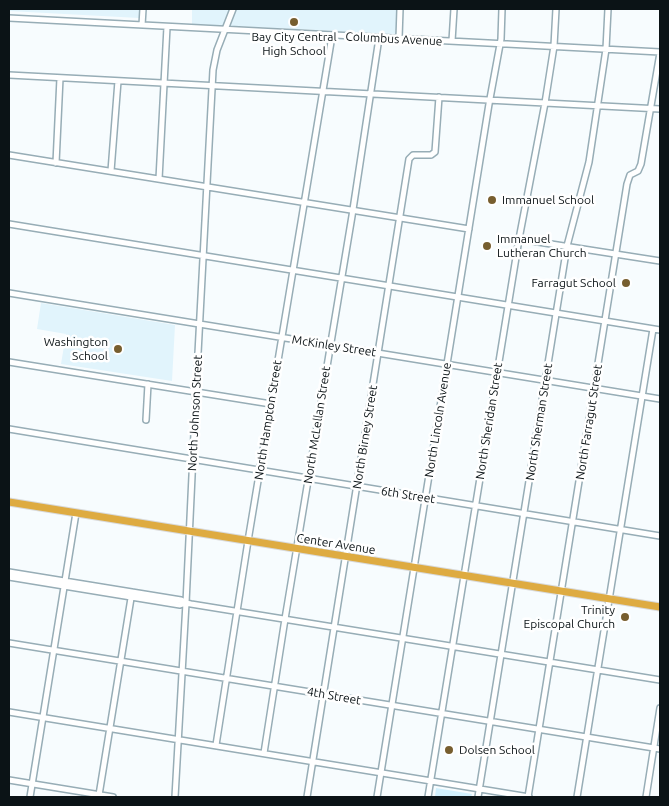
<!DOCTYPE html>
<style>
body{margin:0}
#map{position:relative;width:669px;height:806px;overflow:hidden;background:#f7fcfe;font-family:Ubuntu,sans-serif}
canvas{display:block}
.frame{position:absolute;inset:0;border:10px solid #0b1316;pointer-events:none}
</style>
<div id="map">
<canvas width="669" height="806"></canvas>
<div class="frame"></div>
</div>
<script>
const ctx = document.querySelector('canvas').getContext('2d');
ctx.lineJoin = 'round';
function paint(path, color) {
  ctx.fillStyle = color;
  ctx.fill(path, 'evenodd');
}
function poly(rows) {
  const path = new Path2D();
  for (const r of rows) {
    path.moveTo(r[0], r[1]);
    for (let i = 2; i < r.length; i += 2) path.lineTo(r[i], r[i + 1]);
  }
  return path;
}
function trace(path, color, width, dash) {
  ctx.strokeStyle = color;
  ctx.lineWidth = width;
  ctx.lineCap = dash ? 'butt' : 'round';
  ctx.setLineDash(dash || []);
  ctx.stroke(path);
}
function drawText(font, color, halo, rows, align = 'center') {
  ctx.font = font + ' Ubuntu,sans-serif';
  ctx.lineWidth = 5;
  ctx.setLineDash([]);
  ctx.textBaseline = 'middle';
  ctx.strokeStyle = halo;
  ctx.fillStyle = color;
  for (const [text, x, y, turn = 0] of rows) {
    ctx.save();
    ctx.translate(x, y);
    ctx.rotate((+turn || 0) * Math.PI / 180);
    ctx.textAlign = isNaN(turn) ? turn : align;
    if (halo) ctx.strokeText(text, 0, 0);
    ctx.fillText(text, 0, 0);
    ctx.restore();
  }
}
paint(poly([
 [9,9,139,9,139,18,9,11],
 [192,9,398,9,397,34,192,24],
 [41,303,175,325,172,381,61,364,66,334,37,329]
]), '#e1f4fc');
paint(poly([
 [436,788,472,794,471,797,435,797]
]), '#d2f1fe');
const minor = poly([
 [9,18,660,52],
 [142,25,143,9],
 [399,38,400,9],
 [452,41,454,9],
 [9,75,660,109],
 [9,155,469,229],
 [56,163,60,78],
 [111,171,118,81],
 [159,179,167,27],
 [9,224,660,330],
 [519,239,660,261],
 [9,293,660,399],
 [9,362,271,404],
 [146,420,148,384],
 [9,429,660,536],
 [9,572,181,600,186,603],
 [9,577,180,605,186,603,191,604,660,680],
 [9,643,660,749],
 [9,712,529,797],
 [216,745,248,541,332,36],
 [264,753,285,619,352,216,379,38],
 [9,780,113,797],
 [99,795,132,592],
 [30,797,76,513],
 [175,797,186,603,196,391,213,70,217,50,233,9],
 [307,797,409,159,413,155,431,155,435,152,439,97],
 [377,797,489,104,501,39,502,9],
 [428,797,519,239,545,103,554,46,556,9],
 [478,797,567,246,589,162,606,49,608,9],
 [528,797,627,184,630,175,638,171,641,164,660,53],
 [577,797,653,329],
 [646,797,660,708]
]);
const highway = poly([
 [9,502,660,607]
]);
trace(minor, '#97adb6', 8);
trace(highway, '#d8d9da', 9);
trace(minor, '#fff', 5);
trace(highway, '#deab41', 7);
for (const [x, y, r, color] of [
 [294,22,5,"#775e2f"],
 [492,200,5,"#775e2f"],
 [487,246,5,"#775e2f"],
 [626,283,5,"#775e2f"],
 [118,349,5,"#775e2f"],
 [625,617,5,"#775e2f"],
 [449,750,5,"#775e2f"]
]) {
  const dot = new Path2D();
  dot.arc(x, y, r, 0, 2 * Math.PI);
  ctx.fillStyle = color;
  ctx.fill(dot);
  trace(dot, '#fff', 2);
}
drawText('12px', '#0b1316', '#fff', [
 ["Bay City Central",294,37,"center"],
 ["High School",294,51,"center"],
 ["Immanuel School",502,200],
 ["Immanuel",497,239],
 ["Lutheran Church",497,253],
 ["Farragut School",616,283,"right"],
 ["Washington",108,342,"right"],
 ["School",108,356,"right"],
 ["Trinity",615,610,"right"],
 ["Episcopal Church",615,624,"right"],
 ["Dolsen School",459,750]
], 'left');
drawText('12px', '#0b1316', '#fff', [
 ["Columbus Avenue",394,39,3],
 ["McKinley Street",334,346,9],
 ["North Johnson Street",195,413,-87],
 ["North Hampton Street",268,420,-81],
 ["North Lincoln Avenue",438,420,-81],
 ["North Sheridan Street",489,421,-81],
 ["North Sherman Street",539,422,-81],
 ["North Farragut Street",589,422,-81],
 ["North McLellan Street",317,425,-81],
 ["North Birney Street",365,437,-81],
 ["6th Street",408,495,9],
 ["Center Avenue",336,544,9],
 ["4th Street",334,696,10]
]);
</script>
